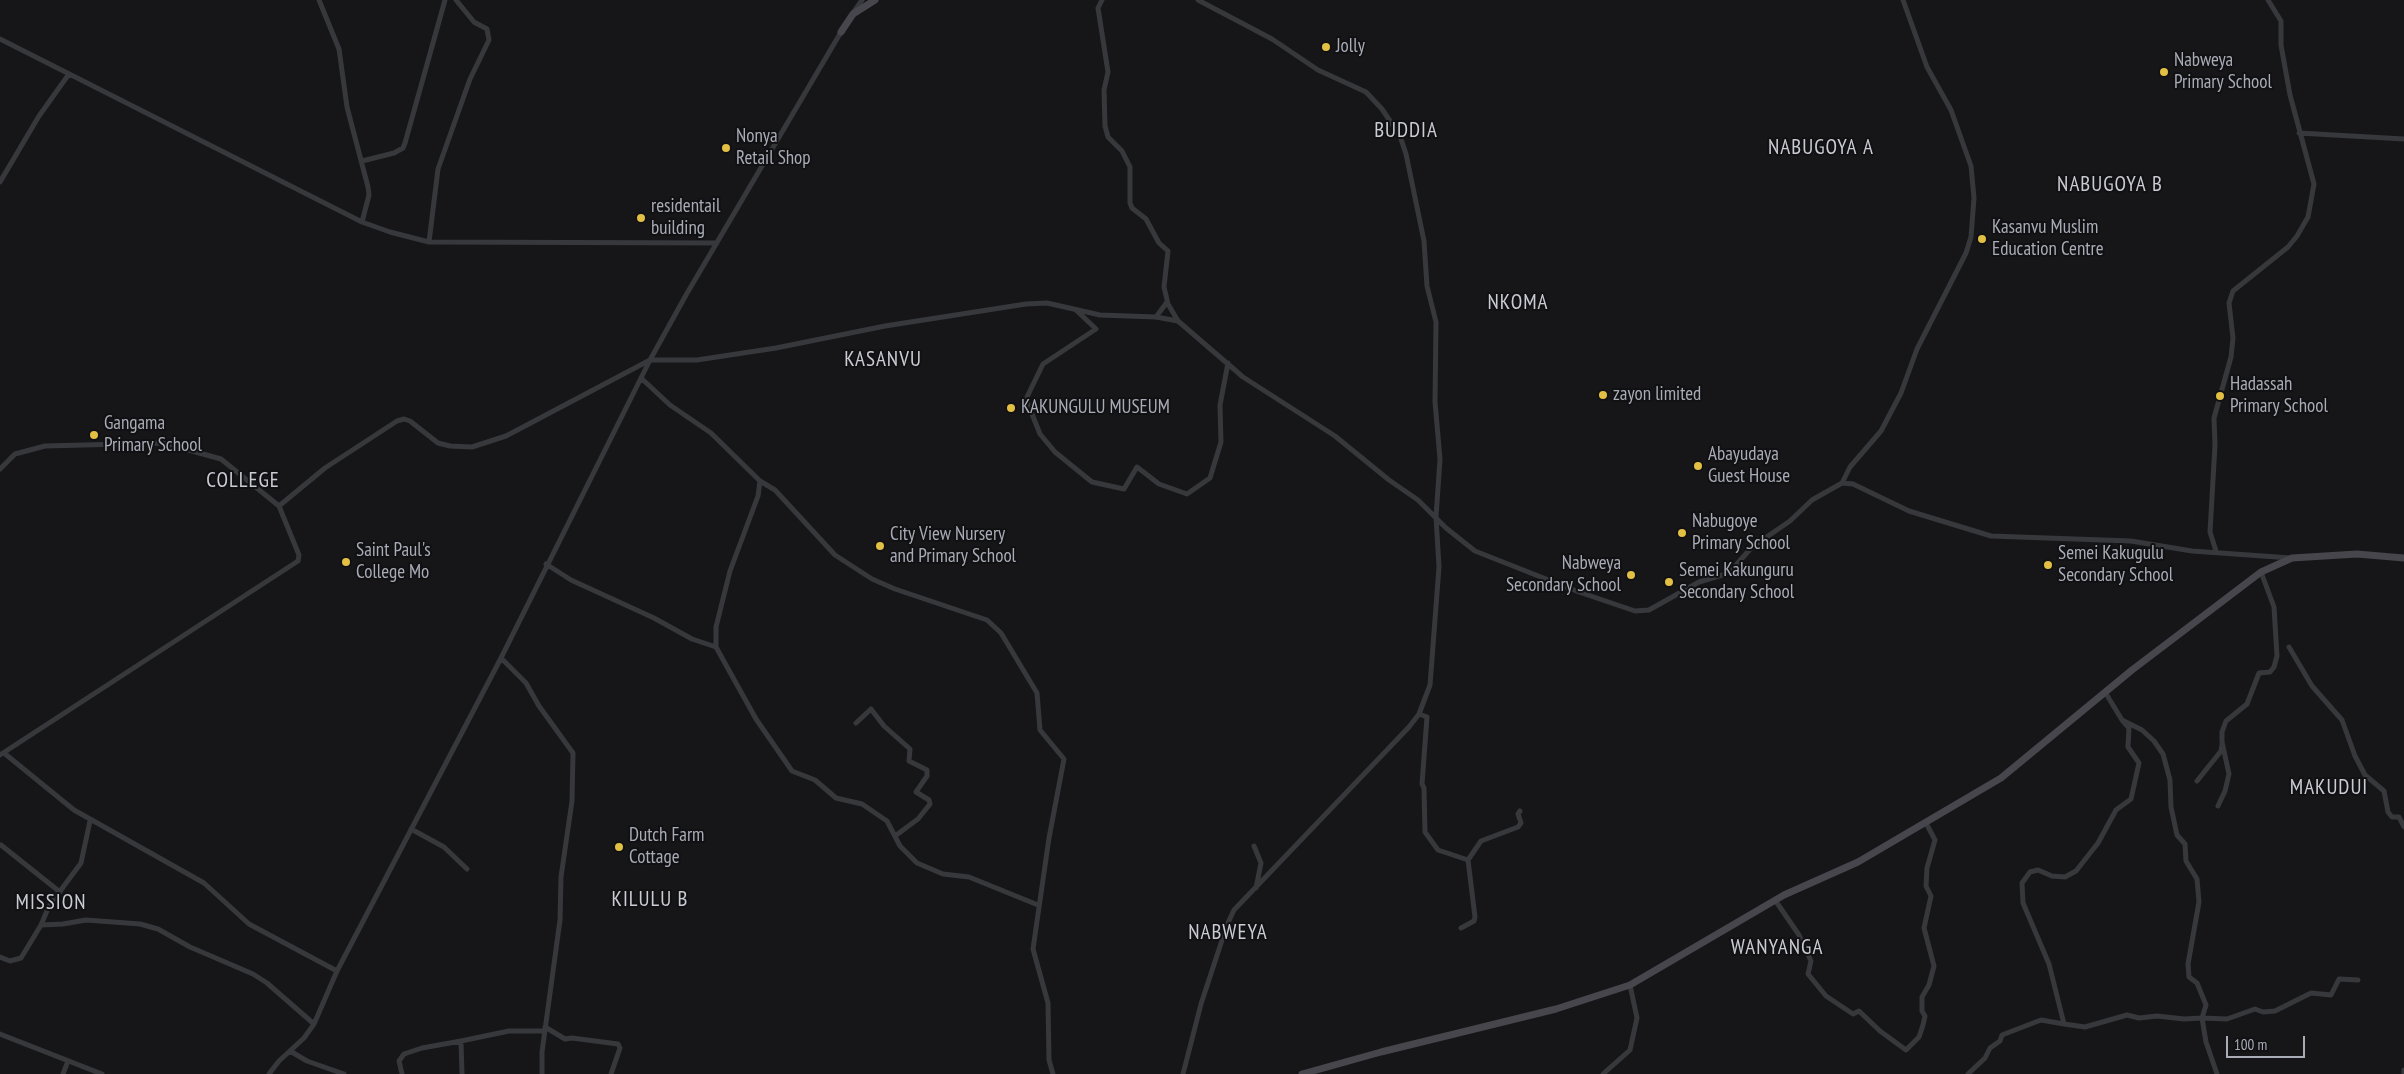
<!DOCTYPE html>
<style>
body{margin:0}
#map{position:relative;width:2404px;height:1074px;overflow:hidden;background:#161618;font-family:"PT Sans Narrow",sans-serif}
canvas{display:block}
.scale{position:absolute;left:2226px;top:1036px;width:79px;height:22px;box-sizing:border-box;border:2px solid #a9acb7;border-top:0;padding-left:6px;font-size:15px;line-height:18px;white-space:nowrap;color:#a9acb7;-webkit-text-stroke:4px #111113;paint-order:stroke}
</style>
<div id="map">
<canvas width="2404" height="1074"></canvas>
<div class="scale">100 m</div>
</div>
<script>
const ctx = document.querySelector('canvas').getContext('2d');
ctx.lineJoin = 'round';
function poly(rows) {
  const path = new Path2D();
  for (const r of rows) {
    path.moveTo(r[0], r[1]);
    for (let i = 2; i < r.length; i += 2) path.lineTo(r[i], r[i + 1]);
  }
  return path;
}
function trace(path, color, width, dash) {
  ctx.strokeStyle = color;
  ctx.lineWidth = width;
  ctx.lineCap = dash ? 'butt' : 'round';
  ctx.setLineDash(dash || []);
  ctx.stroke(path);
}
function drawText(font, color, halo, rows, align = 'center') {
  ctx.font = font + ' "PT Sans Narrow",sans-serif';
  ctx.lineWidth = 4;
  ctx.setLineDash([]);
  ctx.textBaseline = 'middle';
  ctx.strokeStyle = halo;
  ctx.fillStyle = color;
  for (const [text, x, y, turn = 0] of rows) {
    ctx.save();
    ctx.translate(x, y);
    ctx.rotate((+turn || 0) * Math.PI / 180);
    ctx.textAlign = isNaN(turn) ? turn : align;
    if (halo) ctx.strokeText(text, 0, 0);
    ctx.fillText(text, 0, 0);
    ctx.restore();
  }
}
trace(poly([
 [319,0,339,49,347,107,368,187,369,195,362,222],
 [1102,0,1098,8,1108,72,1104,90,1105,126,1108,137,1122,151,1130,167,1130,203,1132,208,1146,219,1159,243,1168,251,1164,287,1168,304,1178,321],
 [853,13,862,0],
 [0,39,362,222,390,232,429,242,717,243],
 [2299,133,2404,139],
 [362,161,394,153,403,148,405,143,445,0],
 [0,182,39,116,69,74],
 [429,242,438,169,470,79,489,40,487,29,474,22,456,0],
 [1076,310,1096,329,1043,364,1026,399,1040,434,1055,452,1092,482,1124,489,1137,467,1159,484,1187,494,1210,478,1221,442,1220,405,1228,363],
 [1156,317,1167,302],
 [641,378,670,405,711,433,760,481,775,490,835,555,872,579,895,589,987,620,1001,633,1037,693,1040,730,1064,759,1049,838,1033,949,1048,1003,1049,1060,1053,1074],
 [0,469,15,454,45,446,163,443,221,459,279,506],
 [760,481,758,496,730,571,716,627,716,647,756,719,792,771,815,780,836,798,862,804,887,821,900,846,917,863,943,874,969,877,1038,905],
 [1842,483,1850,467,1881,431,1901,393,1917,349,1966,253,1971,237,1974,198,1971,166,1951,110,1927,67,1903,0],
 [2216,551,2210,532,2215,445,2214,418,2231,357,2233,338,2229,303,2233,291,2288,247,2297,236,2308,217,2314,184,2290,95,2281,45,2281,21,2268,0],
 [546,564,571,580,654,618,692,639,716,647],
 [2289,647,2312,686,2342,720,2355,756,2365,775,2384,791,2388,812,2392,817,2399,817,2404,827],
 [501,658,526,683,539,706,573,753,572,801,561,877,560,920,542,1052,542,1074],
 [2105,692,2122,720,2142,730,2154,741,2163,754,2170,780,2171,807,2177,835,2185,844,2186,861,2197,879,2199,902,2188,964,2189,977,2197,983,2206,1005,2202,1018,2227,1019,2255,1009,2263,1012,2275,1011,2311,993,2331,995,2339,979,2358,980],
 [1419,714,1427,717,1422,784,1424,788,1425,832,1438,850,1468,860,1481,841,1518,827,1521,823,1518,814,1520,811],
 [2122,720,2129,728,2128,747,2139,763,2131,799,2116,810,2098,843,2076,871,2065,877,2052,876,2038,870,2030,872,2022,883,2023,903,2049,964,2064,1024,2085,1027,2127,1015,2139,1018,2157,1016,2184,1019,2202,1018,2206,1042,2217,1074],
 [856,723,871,709,884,726,910,749,909,761,927,770,927,776,916,792,929,800,930,804,918,819,895,836],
 [4,753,74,810,204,883,249,924,337,971],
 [0,755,298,561,299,555,279,506,325,468,397,421,404,419,410,421,438,443,450,446,472,447,506,436,650,360,697,360,776,348,885,326,1026,304,1047,303,1100,315,1156,317,1178,321,1243,377,1335,436,1389,480,1418,500,1446,528,1475,551,1579,592,1635,611,1649,610,1699,582,1729,573,1752,547,1790,521,1812,500,1842,483,1853,484,1909,511,1991,536,2131,541,2192,551,2291,558],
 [2197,781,2221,751,2222,745],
 [2218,806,2225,791,2229,774,2222,742,2222,732,2226,721,2247,704,2259,673,2270,672,2274,667,2277,656,2274,607,2261,572],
 [411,829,444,847,467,869],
 [1,845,60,892],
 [1254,846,1261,863,1256,888],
 [1775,900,1799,935,1811,961,1808,974,1826,996,1853,1014,1859,1011,1880,1031,1906,1050,1919,1037,1923,1025,1925,1016,1922,1011,1922,997,1929,985,1934,966,1924,928,1931,896,1926,886,1927,868,1935,840,1926,823],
 [41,925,63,924,86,920,140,924,158,929,190,947,253,974,267,983,314,1024],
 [1461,928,1474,921,1475,917,1468,860],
 [0,957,10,961,21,958,41,925,49,906,81,863,90,821],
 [545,1027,565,1039,572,1038,618,1044,620,1048,611,1074],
 [0,1034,102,1074],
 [290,1051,307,1061,344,1074],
 [63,1074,68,1061],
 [269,1074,279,1061,304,1038,314,1024,337,971,501,658,650,360,686,295,841,32],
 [402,1074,399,1061,404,1054,422,1048,461,1041],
 [462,1074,461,1041,509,1031,544,1031],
 [1183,1074,1201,1004,1227,925,1234,910,1409,727,1419,714,1430,685,1439,567,1436,517,1440,459,1435,402,1436,322,1427,286,1424,241,1406,154,1400,136,1382,109,1366,92,1318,70,1272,39,1198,0],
 [1603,1074,1630,1050,1637,1018,1630,985],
 [1968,1074,1985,1058,1990,1048,2000,1041,2002,1035,2041,1020,2064,1024],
 [2404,1074,2404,1070]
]), '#37383c', 5);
trace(poly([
 [841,32,853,14,875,0],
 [1302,1074,1381,1052,1556,1009,1630,985,1784,895,1858,862,2001,778,2132,670,2261,572,2292,558,2357,554,2404,558]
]), '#46464c', 7);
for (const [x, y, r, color] of [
 [1326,47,5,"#e2c044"],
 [2164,72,5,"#e2c044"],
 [726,148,5,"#e2c044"],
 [641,218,5,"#e2c044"],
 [1982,239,5,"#e2c044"],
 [1603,395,5,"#e2c044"],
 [2220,396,5,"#e2c044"],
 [1011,408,5,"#e2c044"],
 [94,435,5,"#e2c044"],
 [1698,466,5,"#e2c044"],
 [1682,533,5,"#e2c044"],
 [880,546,5,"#e2c044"],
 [346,562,5,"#e2c044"],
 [2048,565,5,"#e2c044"],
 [1631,575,5,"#e2c044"],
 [1669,582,5,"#e2c044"],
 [619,847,5,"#e2c044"]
]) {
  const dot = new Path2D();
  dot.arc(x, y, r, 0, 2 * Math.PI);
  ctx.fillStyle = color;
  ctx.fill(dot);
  trace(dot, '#111113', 2);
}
drawText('19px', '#a9acb7', '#111113', [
 ["Jolly",1336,47],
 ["Nabweya",2174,61],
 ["Primary School",2174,83],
 ["Nonya",736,137],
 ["Retail Shop",736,159],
 ["residentail",651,207],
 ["building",651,229],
 ["Kasanvu Muslim",1992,228],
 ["Education Centre",1992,250],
 ["Hadassah",2230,385],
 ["Primary School",2230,407],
 ["zayon limited",1613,395],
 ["KAKUNGULU MUSEUM",1021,408],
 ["Gangama",104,424],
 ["Primary School",104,446],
 ["Abayudaya",1708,455],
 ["Guest House",1708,477],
 ["Nabugoye",1692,522],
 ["Primary School",1692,544],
 ["City View Nursery",890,535],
 ["and Primary School",890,557],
 ["Saint Paul's",356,551],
 ["College Mo",356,573],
 ["Semei Kakugulu",2058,554],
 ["Secondary School",2058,576],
 ["Nabweya",1621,564,"right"],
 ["Secondary School",1621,586,"right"],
 ["Semei Kakunguru",1679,571],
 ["Secondary School",1679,593],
 ["Dutch Farm",629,836],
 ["Cottage",629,858]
], 'left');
ctx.letterSpacing = '1px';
drawText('21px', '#cacbd3', '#111113', [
 ["BUDDIA",1406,131],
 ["NABUGOYA A",1821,148],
 ["NABUGOYA B",2110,185],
 ["NKOMA",1518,303],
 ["KASANVU",883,360],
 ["COLLEGE",243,481],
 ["MAKUDUI",2329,788],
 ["KILULU B",650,900],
 ["MISSION",51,903],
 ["NABWEYA",1228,933],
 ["WANYANGA",1777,948]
]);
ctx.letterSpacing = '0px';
</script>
